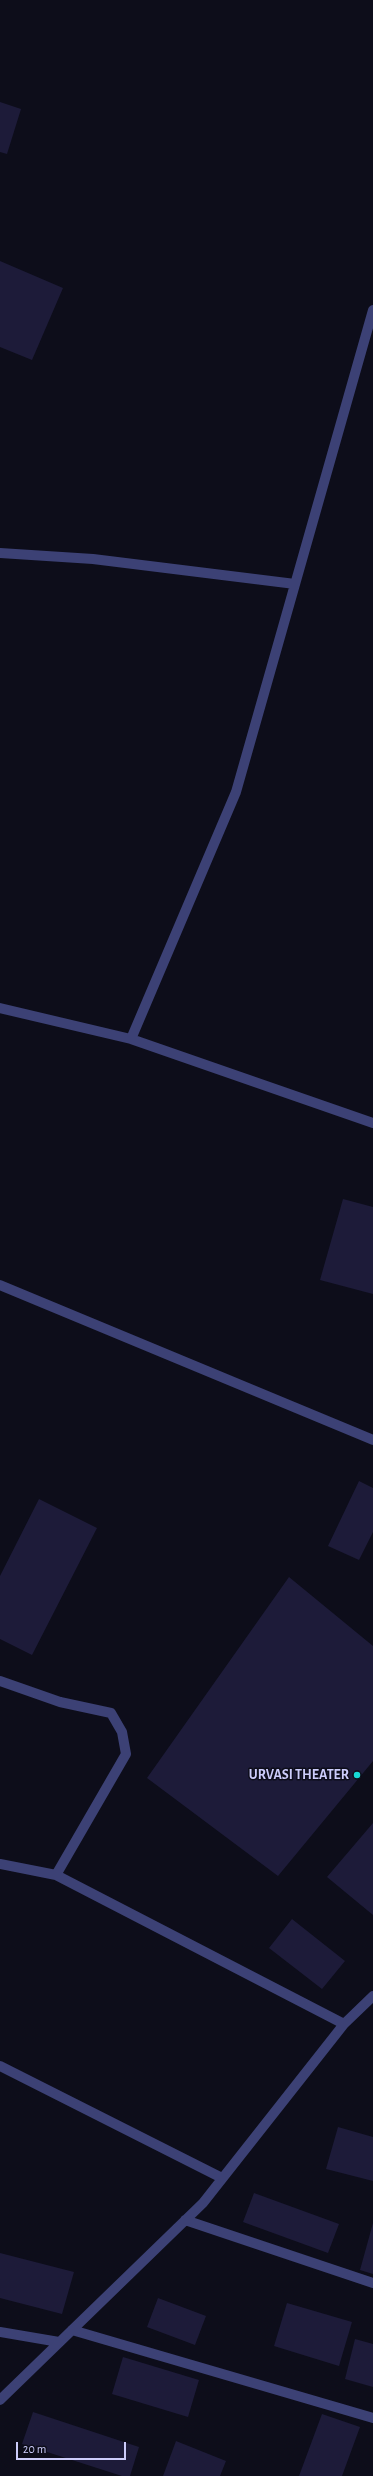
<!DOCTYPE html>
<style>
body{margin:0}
#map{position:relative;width:373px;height:2476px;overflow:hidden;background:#0d0d1a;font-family:"Alegreya Sans",sans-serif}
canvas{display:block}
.scale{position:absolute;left:16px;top:2442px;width:110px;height:18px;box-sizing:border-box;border:2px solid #ccccfa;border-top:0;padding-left:5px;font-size:12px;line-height:14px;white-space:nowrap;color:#ccccfa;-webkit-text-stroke:3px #0d0d1a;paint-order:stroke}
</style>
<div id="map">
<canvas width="373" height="2476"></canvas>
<div class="scale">20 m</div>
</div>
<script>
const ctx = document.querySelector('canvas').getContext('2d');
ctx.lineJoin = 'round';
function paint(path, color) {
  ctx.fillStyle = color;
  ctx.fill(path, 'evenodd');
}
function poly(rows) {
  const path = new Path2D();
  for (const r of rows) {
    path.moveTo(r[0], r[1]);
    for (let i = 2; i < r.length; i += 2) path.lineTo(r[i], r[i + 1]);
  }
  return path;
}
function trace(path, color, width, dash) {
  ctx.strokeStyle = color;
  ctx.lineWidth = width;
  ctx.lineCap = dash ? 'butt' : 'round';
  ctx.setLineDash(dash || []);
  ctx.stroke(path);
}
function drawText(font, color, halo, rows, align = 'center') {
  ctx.font = font + ' "Alegreya Sans",sans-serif';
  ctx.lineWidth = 3;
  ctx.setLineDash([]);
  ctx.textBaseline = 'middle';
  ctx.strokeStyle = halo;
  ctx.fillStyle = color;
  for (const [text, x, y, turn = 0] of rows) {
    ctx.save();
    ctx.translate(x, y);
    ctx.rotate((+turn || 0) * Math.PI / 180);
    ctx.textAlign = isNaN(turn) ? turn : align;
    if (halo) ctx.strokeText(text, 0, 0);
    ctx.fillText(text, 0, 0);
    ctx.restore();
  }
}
paint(poly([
 [0,102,21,109,7,154,0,152],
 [0,261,63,288,32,360,0,347],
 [343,1199,373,1207,373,1294,320,1280],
 [359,1481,373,1488,373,1532,359,1560,328,1546],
 [39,1499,97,1528,32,1655,0,1639,0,1576],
 [289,1577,373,1646,373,1761,278,1876,147,1778],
 [373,1823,373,1915,327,1877],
 [292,1919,345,1961,322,1989,269,1948],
 [338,2127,373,2137,373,2181,326,2169],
 [254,2193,339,2224,328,2253,243,2222],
 [373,2223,373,2274,360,2270],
 [0,2253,74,2272,62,2314,0,2298],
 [158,2298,206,2316,195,2345,147,2327],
 [287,2303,352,2322,339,2366,274,2346],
 [355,2339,373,2344,373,2387,345,2379],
 [123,2357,199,2380,188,2417,112,2394],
 [33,2412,139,2447,130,2476,122,2476,22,2444],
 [322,2414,360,2427,342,2476,299,2476],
 [176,2441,226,2461,220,2476,163,2476]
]), '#1d1b39');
trace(poly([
 [373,310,236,792,131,1039,373,1123],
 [0,553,93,559,295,584],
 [0,1008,131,1039],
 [0,1285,373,1440],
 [0,1681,60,1702,111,1713,122,1732,126,1754,56,1875],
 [0,1864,56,1875,344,2024],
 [0,2066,222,2178],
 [185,2220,373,2283],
 [72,2330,373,2418],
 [0,2332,59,2342],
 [0,2400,203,2203,344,2024,373,1996]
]), '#3c4175', 10);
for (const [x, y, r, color] of [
 [357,1775,4,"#17dad7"]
]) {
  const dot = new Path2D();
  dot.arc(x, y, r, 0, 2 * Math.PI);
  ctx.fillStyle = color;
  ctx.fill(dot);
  trace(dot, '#0d0d1a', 1.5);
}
drawText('bold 14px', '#ccccfa', '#0d0d1a', [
 ["URVASI THEATER",349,1775]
], 'right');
</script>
